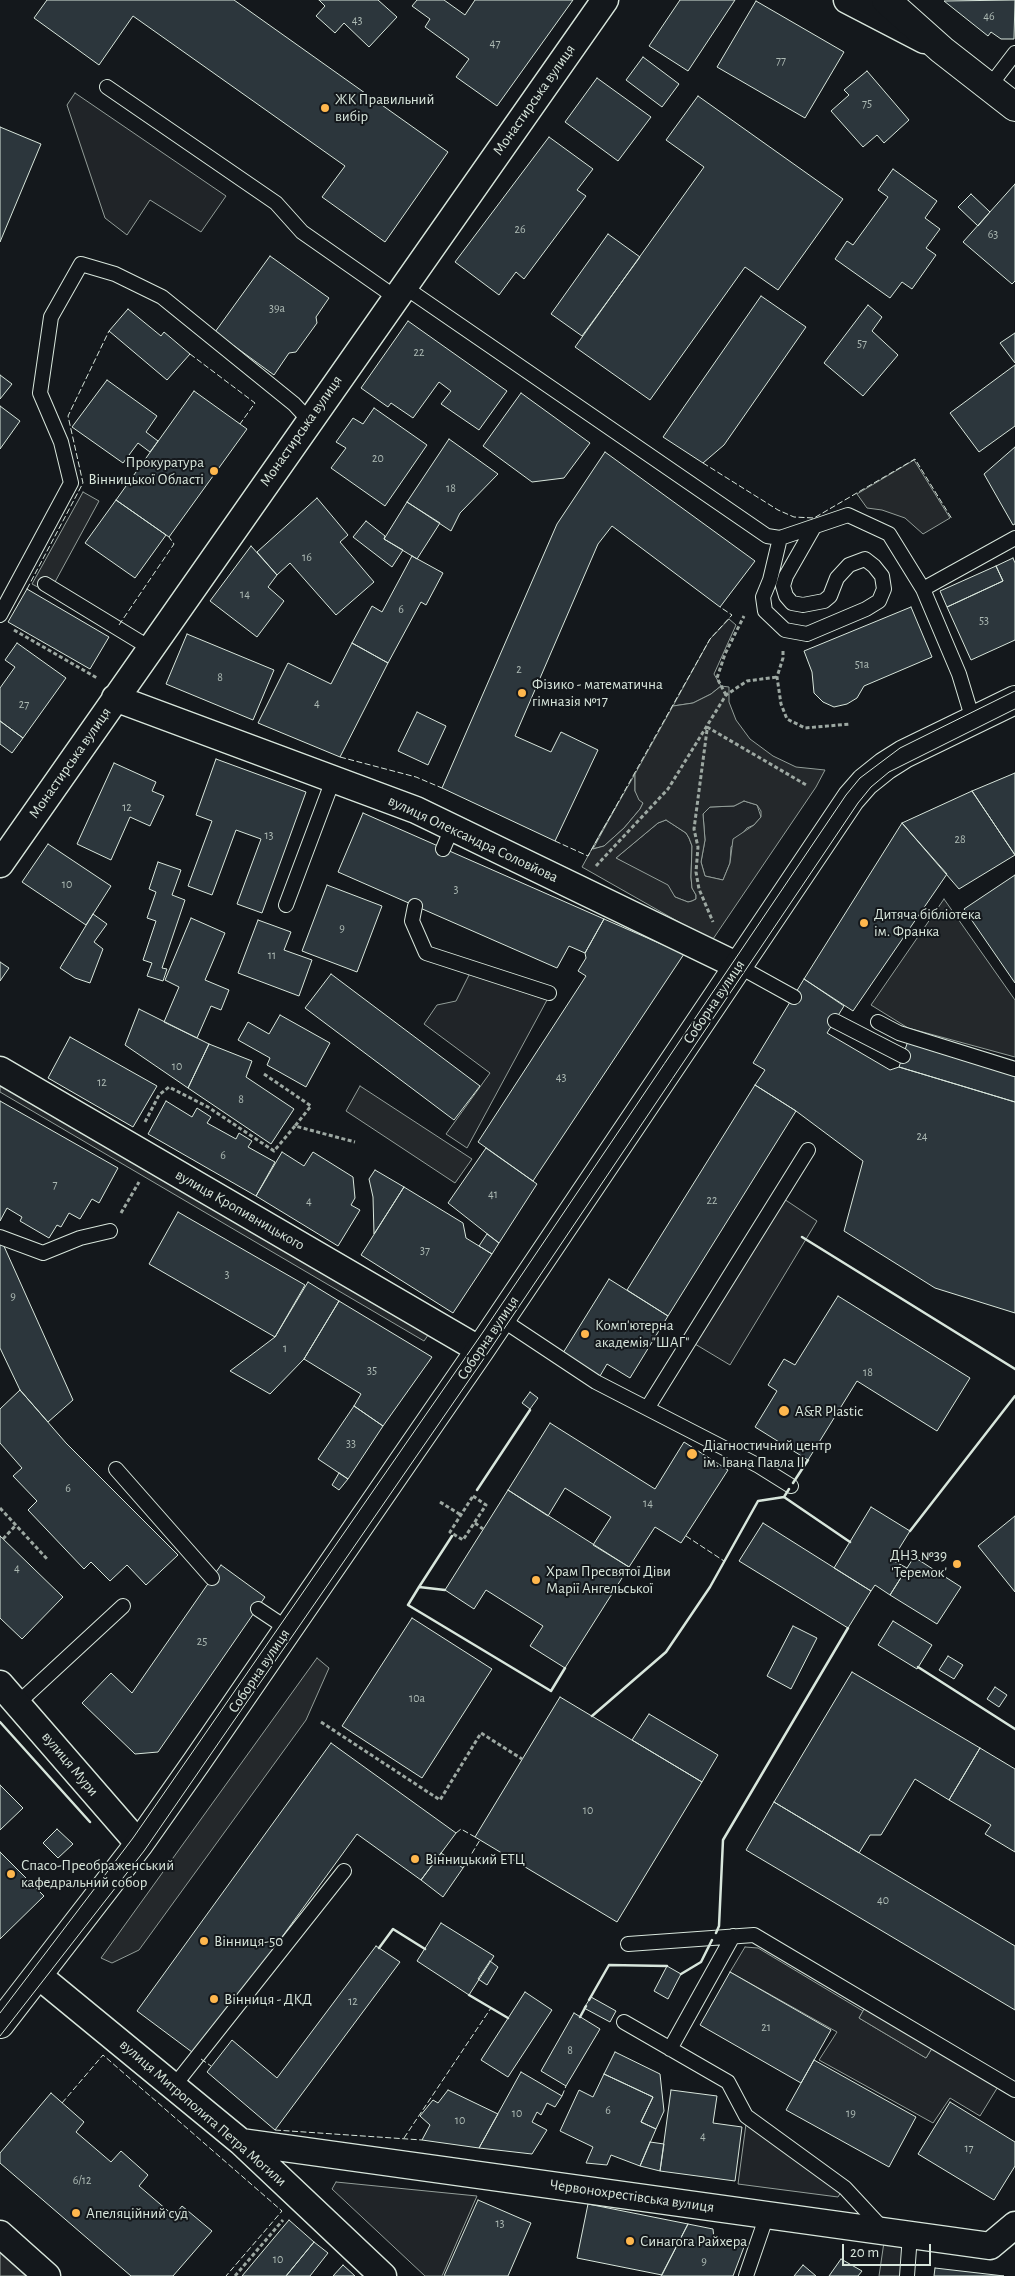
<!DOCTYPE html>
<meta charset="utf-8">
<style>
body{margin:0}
#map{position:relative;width:1015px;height:2276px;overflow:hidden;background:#14181c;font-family:"Alegreya Sans",sans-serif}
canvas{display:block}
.scale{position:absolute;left:842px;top:2244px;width:89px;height:22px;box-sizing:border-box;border:2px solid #d8e6dc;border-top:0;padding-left:6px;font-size:15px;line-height:18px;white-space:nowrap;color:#d8e6dc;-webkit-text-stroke:4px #14181c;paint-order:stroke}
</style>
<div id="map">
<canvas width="1015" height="2276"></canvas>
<div class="scale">20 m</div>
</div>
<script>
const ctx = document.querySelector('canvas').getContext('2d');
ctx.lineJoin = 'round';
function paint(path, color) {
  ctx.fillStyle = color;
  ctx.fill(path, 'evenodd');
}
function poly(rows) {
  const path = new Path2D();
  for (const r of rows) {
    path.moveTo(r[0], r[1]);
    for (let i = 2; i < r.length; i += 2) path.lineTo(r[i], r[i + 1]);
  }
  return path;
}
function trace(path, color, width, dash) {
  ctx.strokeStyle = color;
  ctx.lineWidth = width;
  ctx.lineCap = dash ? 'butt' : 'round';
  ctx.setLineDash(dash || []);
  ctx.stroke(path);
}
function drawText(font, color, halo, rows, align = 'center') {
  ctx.font = font + ' "Alegreya Sans",sans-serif';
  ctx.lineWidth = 4;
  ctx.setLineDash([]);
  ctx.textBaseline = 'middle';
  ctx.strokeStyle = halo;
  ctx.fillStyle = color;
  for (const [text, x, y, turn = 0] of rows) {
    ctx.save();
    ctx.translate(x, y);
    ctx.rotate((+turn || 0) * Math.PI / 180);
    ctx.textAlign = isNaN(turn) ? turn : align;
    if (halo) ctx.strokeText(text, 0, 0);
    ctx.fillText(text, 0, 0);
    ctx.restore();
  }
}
const green = poly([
 [75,93,226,196,201,232,150,200,127,235,105,218,67,105,75,93],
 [729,619,736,625,714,674,721,686,711,694,693,703,673,706,710,639,729,619],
 [635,774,635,791,643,803,640,809,624,828,604,846,592,849,635,774],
 [744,801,757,805,761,817,754,825,747,828,731,847,730,863,723,880,705,876,701,862,705,840,703,814,710,807,734,806,744,801],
 [666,820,686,833,689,838,692,846,691,877,692,888,696,895,696,899,692,901,688,902,675,897,670,890,616,858,658,823,666,820],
 [470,973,547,1000,467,1148,446,1134,490,1073,424,1024,437,1005,456,1001,470,973],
 [784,1199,817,1221,730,1365,695,1344,784,1199],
 [745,1947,758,1948,863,2011,859,2018,926,2058,934,2045,999,2085,980,2116,950,2098,933,2123,819,2060,837,2032,730,1972,745,1947],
 [746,2124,841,2192,838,2197,738,2184,746,2124],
 [336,2182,477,2196,442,2276,425,2276,332,2189,336,2182],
 [884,2242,903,2244,901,2276,879,2276,884,2242]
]);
paint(green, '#202428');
trace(green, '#939e99', 1);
const parking = poly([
 [914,460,950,518,923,534,905,518,882,510,867,508,857,494,914,460],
 [83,492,99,501,49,593,32,584,83,492],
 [721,686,729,687,729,702,736,720,750,739,773,756,796,767,825,770,816,787,711,942,700,934,582,867,601,832,617,805,593,849,604,846,624,828,640,809,643,803,639,800,635,791,635,774,673,706,693,703,711,694,721,686],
 [744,801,757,805,761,811,761,817,754,825,733,839,730,863,723,880,705,876,701,862,705,840,703,814,710,807,734,806,744,801],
 [666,820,686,833,689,838,692,846,691,877,692,888,696,895,696,899,692,901,688,902,675,897,668,885,616,858,658,823,666,820],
 [944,899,1015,1000,1015,1057,908,1028,871,1005,944,899],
 [0,1078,431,1331,424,1341,0,1092,0,1078],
 [360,1086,472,1159,455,1183,346,1111,360,1086],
 [317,1658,329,1668,306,1720,139,1950,112,1963,101,1958,317,1658],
 [867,2004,934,2045,926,2058,859,2018,867,2004],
 [0,2248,48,2276,0,2276,0,2248]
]);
paint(parking, '#24282b');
trace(parking, '#939e99', 1);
const building = poly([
 [47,0,234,0,448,152,385,242,322,197,345,166,133,16,99,65,34,18,47,0],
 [319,0,378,0,397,17,369,47,344,23,335,33,316,16,325,6,319,0],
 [417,0,444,0,465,15,475,0,573,0,497,106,456,77,469,59,425,27,430,19,412,6,417,0],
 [680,0,735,0,688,71,649,46,680,0],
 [1015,0,1014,39,1001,39,991,32,988,36,944,1,1015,0],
 [756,1,844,52,805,118,717,67,756,1],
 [643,57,679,84,662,107,626,80,643,57],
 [867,71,909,120,884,143,877,135,863,147,831,111,849,95,844,90,867,71],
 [597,78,651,117,618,161,565,122,597,78],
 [698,96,843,199,778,290,745,267,650,400,575,347,704,167,666,140,698,96],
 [0,127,41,144,0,242,0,127],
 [549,137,593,169,577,190,586,196,524,279,516,272,499,295,455,262,549,137],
 [893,169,937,201,925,218,940,229,926,248,936,255,912,289,902,282,890,298,835,259,847,241,853,245,888,197,878,190,893,169],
 [1015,184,1015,281,1012,284,963,242,1015,184],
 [971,194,990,212,978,226,958,207,971,194],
 [608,234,640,257,582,336,551,314,608,234],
 [270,256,329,298,316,317,317,323,296,352,289,353,274,375,215,332,270,256],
 [761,296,806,327,724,445,703,463,663,437,761,296],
 [868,305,882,317,872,331,898,355,863,396,824,363,868,305],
 [128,309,161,336,164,332,190,354,167,380,109,331,128,309],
 [408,321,507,391,479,430,441,404,451,391,439,382,413,418,391,403,388,407,361,388,408,321],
 [1015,333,1015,363,1000,343,1015,333],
 [1015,365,1015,426,979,452,950,413,1015,365],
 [0,375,12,384,0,399,0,375],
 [107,380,157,416,146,432,158,441,150,452,138,443,123,463,72,427,107,380],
 [194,391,247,429,169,537,116,500,194,391],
 [521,393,590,443,564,478,532,482,483,446,521,393],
 [0,406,20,421,0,449,0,406],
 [374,408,427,445,385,506,331,468,346,448,336,442,353,418,363,424,374,408],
 [449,439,498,474,460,513,451,531,407,502,449,439],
 [1015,447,1015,524,1013,525,984,474,1015,447],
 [605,452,755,561,720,607,612,526,598,544,515,736,551,752,561,732,598,750,555,841,442,788,557,524,605,452],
 [317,498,348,535,340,542,374,582,336,615,290,563,277,575,257,552,317,498],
 [116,500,166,535,135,578,85,543,116,500],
 [407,502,440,523,417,559,384,539,407,502],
 [366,521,385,536,384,539,403,550,392,567,353,537,366,521],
 [251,546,277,575,268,587,284,601,257,637,210,601,251,546],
 [412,556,443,573,426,605,421,602,388,663,352,643,372,606,382,612,412,556],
 [1013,558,1015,563,1015,640,971,660,947,607,1003,581,996,566,1013,558],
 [996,566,1003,581,947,607,940,591,996,566],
 [27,589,109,637,90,669,8,622,27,589],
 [911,607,932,657,864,686,857,698,847,704,834,707,823,702,814,693,812,672,804,651,911,607],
 [187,634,274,670,253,720,166,684,187,634],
 [17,643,66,678,23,738,0,721,0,688,15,667,5,660,17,643],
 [352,643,388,663,340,757,258,723,288,663,331,684,352,643],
 [417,712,446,726,428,765,398,751,417,712],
 [0,721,23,738,12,753,0,744,0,721],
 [216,759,306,792,262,913,237,904,261,839,236,830,212,895,188,886,212,821,196,815,216,759],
 [114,763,156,782,152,791,164,796,150,826,130,817,111,860,77,844,114,763],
 [1015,773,1015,855,972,791,1015,773],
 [972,791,1015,855,959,889,902,823,972,791],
 [363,813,604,919,585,953,569,946,557,968,338,872,363,813],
 [902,823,947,874,853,1011,804,979,902,823],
 [48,844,111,886,86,925,22,882,48,844],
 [158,862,181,870,172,895,185,900,162,968,167,969,163,981,147,976,152,963,143,960,156,921,147,918,156,892,149,889,158,862],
 [1015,875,1015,983,964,909,1015,875],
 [327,885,382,906,357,972,302,951,327,885],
 [93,914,107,924,94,942,103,949,90,983,75,978,60,968,93,914],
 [191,918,225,933,205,980,229,990,221,1010,211,1006,197,1038,164,1022,179,987,165,980,191,918],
 [604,919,684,954,533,1181,478,1142,586,976,578,971,586,958,585,953,604,919],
 [258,920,291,932,284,950,312,960,299,996,238,973,258,920],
 [0,962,9,968,0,981,0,962],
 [331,974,480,1086,454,1120,305,1008,331,974],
 [804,979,844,1006,827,1033,890,1070,899,1067,1015,1102,1015,1313,935,1288,844,1231,863,1161,796,1111,755,1085,765,1070,753,1063,804,979],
 [139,1009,209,1044,188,1088,125,1045,139,1009],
 [280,1015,330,1043,306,1087,267,1065,270,1058,238,1040,248,1022,269,1034,280,1015],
 [70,1037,157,1086,133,1127,48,1078,70,1037],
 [908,1041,1015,1075,1015,1102,899,1067,908,1041],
 [209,1044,252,1061,246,1077,294,1109,271,1144,188,1088,209,1044],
 [755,1085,796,1111,668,1316,627,1290,755,1085],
 [0,1101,118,1168,99,1203,92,1199,80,1219,69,1213,61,1227,57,1225,49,1238,20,1221,22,1217,7,1208,0,1221,0,1101],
 [166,1101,192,1117,197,1108,211,1117,207,1123,236,1139,239,1133,252,1141,248,1147,275,1162,256,1196,148,1134,166,1101],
 [486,1148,537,1184,499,1243,448,1203,486,1148],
 [282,1152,304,1166,313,1152,353,1177,355,1198,351,1205,360,1210,338,1246,256,1196,282,1152],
 [375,1170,404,1187,374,1234,373,1197,369,1179,375,1170],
 [404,1187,463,1223,466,1238,492,1254,453,1313,361,1255,404,1187],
 [178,1212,305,1285,275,1337,149,1264,178,1212],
 [487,1234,499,1243,492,1254,479,1246,487,1234],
 [3,1244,73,1400,48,1422,20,1390,0,1348,0,1245,3,1244],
 [609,1279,668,1316,630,1378,607,1364,600,1376,563,1353,609,1279],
 [308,1282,339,1301,304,1359,270,1394,230,1371,275,1337,308,1282],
 [838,1296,970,1378,937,1431,857,1381,808,1460,755,1427,777,1391,768,1385,784,1359,795,1365,838,1296],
 [339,1301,432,1357,383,1426,354,1406,361,1394,304,1359,339,1301],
 [20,1390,66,1443,178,1555,146,1585,127,1565,110,1581,91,1562,84,1569,28,1510,37,1501,13,1476,22,1468,0,1443,0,1409,20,1390],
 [530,1392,538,1398,530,1409,522,1403,530,1392],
 [354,1406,383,1426,348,1479,318,1459,354,1406],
 [550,1423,655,1489,684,1442,728,1470,681,1543,655,1527,629,1567,593,1545,611,1517,565,1488,548,1516,508,1490,550,1423],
 [339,1473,348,1479,339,1490,332,1485,339,1473],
 [508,1490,629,1567,565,1668,530,1646,543,1626,486,1590,474,1609,445,1590,508,1490],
 [871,1507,910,1531,892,1560,907,1568,890,1595,875,1585,871,1591,834,1568,871,1507],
 [1015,1516,1015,1592,978,1546,1015,1516],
 [763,1523,871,1591,848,1628,739,1561,763,1523],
 [0,1536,63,1597,22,1639,0,1618,0,1536],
 [914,1557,961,1587,937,1624,890,1595,914,1557],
 [221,1565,265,1597,158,1752,135,1754,82,1703,111,1673,132,1693,221,1565],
 [412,1618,492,1669,422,1778,342,1726,412,1618],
 [893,1621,932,1645,917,1669,878,1645,893,1621],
 [793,1626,817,1638,791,1689,767,1676,793,1626],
 [948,1656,963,1665,954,1679,939,1670,948,1656],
 [852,1672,980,1748,949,1800,915,1779,881,1835,870,1835,859,1853,774,1802,852,1672],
 [995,1687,1007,1695,999,1707,987,1699,995,1687],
 [560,1697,702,1782,617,1922,475,1837,560,1697],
 [649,1714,718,1755,702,1782,632,1740,649,1714],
 [331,1743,456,1833,421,1880,357,1834,196,2055,137,2011,331,1743],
 [980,1748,1015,1769,1015,1852,985,1834,991,1825,949,1800,980,1748],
 [0,1785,23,1808,0,1830,0,1785],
 [774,1802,1015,1946,1015,2010,746,1850,774,1802],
 [57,1829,73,1844,58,1858,43,1843,57,1829],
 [0,1852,44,1896,0,1939,0,1852],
 [441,1853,463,1868,443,1897,421,1880,441,1853],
 [441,1923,494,1956,469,1995,417,1961,441,1923],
 [376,1946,400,1962,275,2130,207,2072,232,2040,277,2078,376,1946],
 [490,1961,498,1967,487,1985,478,1979,490,1961],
 [667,1966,681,1974,668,1999,654,1991,667,1966],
 [730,1972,831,2030,801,2083,700,2025,730,1972],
 [525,1992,552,2010,508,2077,481,2060,525,1992],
 [591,1997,616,2011,610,2022,584,2008,591,1997],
 [574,2013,600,2029,566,2086,541,2071,574,2013],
 [615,2052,660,2074,664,2111,656,2129,641,2122,653,2097,604,2074,615,2052],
 [814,2060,916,2117,889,2167,786,2110,814,2060],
 [521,2072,562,2096,555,2107,547,2103,541,2115,537,2112,532,2122,547,2130,532,2154,479,2148,521,2072],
 [604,2074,653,2097,641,2122,656,2129,640,2166,611,2155,607,2165,586,2163,593,2147,560,2131,579,2090,593,2097,604,2074],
 [448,2090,498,2114,479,2148,422,2140,430,2125,420,2116,433,2100,438,2103,448,2090],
 [671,2090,717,2096,713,2123,742,2127,735,2181,660,2171,671,2090],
 [51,2093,84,2122,76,2132,111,2162,121,2151,148,2175,139,2186,174,2216,182,2206,212,2231,173,2276,131,2276,0,2163,0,2153,51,2093],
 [950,2102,1015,2142,1015,2166,994,2200,918,2154,950,2102],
 [650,2142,664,2144,660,2171,640,2166,650,2142],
 [478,2200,531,2223,508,2276,444,2276,478,2200],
 [588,2204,688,2224,662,2275,577,2258,588,2204],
 [289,2220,314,2242,286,2276,242,2276,289,2220],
 [688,2224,713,2229,714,2239,744,2247,733,2276,661,2276,688,2224],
 [314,2242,328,2253,310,2276,286,2276,314,2242],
 [841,2259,862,2271,858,2276,829,2276,841,2259],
 [343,2265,355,2276,333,2276,343,2265],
 [803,2265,816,2276,794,2276,803,2265],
 [935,2268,1004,2276,934,2276,935,2268]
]);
paint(building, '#2c363c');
trace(building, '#d8e6dc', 1);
const lane = poly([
 [107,87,276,203,302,232,395,297],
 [989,87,1015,53],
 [403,286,767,536,780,538,848,515,889,534,923,589,959,674,973,720],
 [780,538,770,580,763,597,765,611,785,630,807,634,866,609,879,601,884,589,882,576,874,566,865,559,849,565,837,578,830,596,824,601,803,605,792,603,786,596,783,586,786,576,814,527],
 [45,584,150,648],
 [923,589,1015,538],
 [0,615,71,483,61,442,40,393,51,317,81,264,115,274,162,297,294,404,309,420],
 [443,849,452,828],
 [286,905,333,780],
 [415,906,412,921,426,953,549,993],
 [738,966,794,997],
 [835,1021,903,1056],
 [878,1022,899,1033,1015,1069],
 [0,1237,43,1253,80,1238,110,1231],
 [501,1319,596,1382,759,1466,791,1486],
 [648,1407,808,1150],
 [116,1469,212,1578],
 [258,1609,288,1629],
 [18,1703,123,1606],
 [628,1944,754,1935,1015,2090],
 [624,2022,728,2082,746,2116,845,2188,883,2229],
 [670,2049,733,1936],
 [174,2086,344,1871],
 [746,2276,767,2215],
 [907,2276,910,2235]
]);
const street = poly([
 [847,0,924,40],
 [115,698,416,810,738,966],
 [0,864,605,0],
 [0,1070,480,1350],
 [0,1684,139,1844],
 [39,1976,241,2142,383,2276],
 [241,2142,990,2246,1015,2225],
 [0,2234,47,2276]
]);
const secondary = poly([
 [886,0,942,50,1015,107],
 [0,2024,139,1844,196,1763,480,1350,851,798,865,782,885,766,904,754,1015,700]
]);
trace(lane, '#d8e6dc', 16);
trace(street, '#d8e6dc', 29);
trace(secondary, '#d8e6dc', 30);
trace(poly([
 [14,630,97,678],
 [783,651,783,658,777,677,781,704,787,719,805,728,850,724],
 [726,695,717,678,725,654,744,616],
 [707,727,808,786],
 [707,730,694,829,698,847,696,872,699,889,713,922],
 [596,866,668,789,726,695,747,681,777,677],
 [264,1074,311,1106,295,1126],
 [145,1122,159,1095,169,1087,208,1107,274,1151,295,1126,355,1142],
 [121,1213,139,1182],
 [473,1496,486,1505,463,1540,450,1532,473,1496],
 [440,1502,461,1515],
 [0,1508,48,1560],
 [475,1523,483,1529],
 [3,1539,16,1525],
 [321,1722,440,1800,481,1733,522,1759],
 [235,2276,283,2220]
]), '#9da8a2', 3, [4, 2.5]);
trace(lane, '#14181c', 14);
trace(street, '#14181c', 26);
trace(secondary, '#14181c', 28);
trace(poly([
 [0,2013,133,1838,483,1332,846,795,860,778,900,748,1015,691],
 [0,2036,144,1851,487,1354,858,803,871,787,889,772,1015,709]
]), '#d8e6dc', 1);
trace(poly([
 [190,354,255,403,240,424],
 [703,463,778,510,794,517,814,518,915,459,952,519],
 [27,589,83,483,68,416,109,331],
 [119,625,174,544,169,537],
 [340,757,416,777,442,788],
 [555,841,588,856,710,639,732,615,720,607],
 [686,1536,724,1561],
 [456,1833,461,1829,475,1837],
 [463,1868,480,1840],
 [201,2059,211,2066],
 [562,2096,566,2086],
 [62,2103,103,2055,282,2211,226,2276],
 [275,2130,422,2140],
 [404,2138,491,2008]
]), '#d8e6dc', 1, [6, 2.5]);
trace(poly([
 [802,1237,1015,1369],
 [793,1483,808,1460],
 [789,1489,784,1497,850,1542],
 [477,1490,530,1410],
 [910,1531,1015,1396],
 [419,1587,452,1536],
 [445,1590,419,1587,408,1605,551,1691,565,1668],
 [918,1667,1015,1729],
 [592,1716,666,1652,710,1587,758,1501,784,1497],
 [0,1722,90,1822],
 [716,1933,719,1926,723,1840,848,1628],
 [379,1948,393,1929,425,1949],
 [681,1974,701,1962,712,1940],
 [469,1995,508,2018],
 [589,2000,609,1965,667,1966],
 [580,2017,586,2006]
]), '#d8e6dc', 2.5);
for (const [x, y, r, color] of [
 [325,108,5,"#ffb74d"],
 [214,471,5,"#ffb74d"],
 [522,693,5,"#ffb74d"],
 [864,923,5,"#ffb74d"],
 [585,1334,5,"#ffb74d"],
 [784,1411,6,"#ffb74d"],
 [692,1454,6,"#ffb74d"],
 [957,1564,5,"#ffb74d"],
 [536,1580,5,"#ffb74d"],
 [415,1859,5,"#ffb74d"],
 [11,1874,5,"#ffb74d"],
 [204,1941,5,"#ffb74d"],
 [214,1999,5,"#ffb74d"],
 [76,2213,5,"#ffb74d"],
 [630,2241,5,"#ffb74d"]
]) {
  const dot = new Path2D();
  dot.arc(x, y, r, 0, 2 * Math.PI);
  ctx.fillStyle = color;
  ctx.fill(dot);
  trace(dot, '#14181c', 2);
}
drawText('12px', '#adbab4', null, [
 ["46",989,16],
 ["43",357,20],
 ["47",495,43],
 ["77",781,60],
 ["75",867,103],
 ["26",520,229],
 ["63",993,234],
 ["39а",277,308],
 ["57",862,343],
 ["22",419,352],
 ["20",378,458],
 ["18",451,488],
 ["16",307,557],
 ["14",245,594],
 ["6",401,609],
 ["53",984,620],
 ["51а",862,664],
 ["2",519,669],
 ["8",220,677],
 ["4",317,703],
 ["27",24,704],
 ["12",127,807],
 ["13",269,835],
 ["28",960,839],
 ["10",67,884],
 ["3",456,889],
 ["9",342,928],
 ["11",272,955],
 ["10",177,1066],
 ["43",561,1077],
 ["12",102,1082],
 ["8",241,1099],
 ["24",922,1136],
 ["6",223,1155],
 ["7",55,1184],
 ["41",493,1194],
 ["22",712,1200],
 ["4",309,1201],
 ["37",425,1250],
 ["3",227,1274],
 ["9",13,1296],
 ["1",285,1348],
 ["35",372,1370],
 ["18",868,1372],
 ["33",351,1443],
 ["6",68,1488],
 ["14",648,1503],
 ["4",17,1568],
 ["25",202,1641],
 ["10а",417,1698],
 ["10",588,1810],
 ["40",883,1900],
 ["12",353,2001],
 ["21",766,2027],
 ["8",570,2050],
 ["6",608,2110],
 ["10",517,2113],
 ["19",851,2113],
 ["10",460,2120],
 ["4",703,2136],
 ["17",969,2148],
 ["6/12",82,2180],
 ["13",500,2223],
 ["10",278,2259],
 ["9",704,2261]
]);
drawText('15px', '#d8e6dc', '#14181c', [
 ["ЖК Правильний",335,99],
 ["вибір",335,116],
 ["Прокуратура",204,462,"right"],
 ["Вінницької Області",204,479,"right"],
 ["Фізико - математична",532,684],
 ["гімназія №17",532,701],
 ["Дитяча бібліотека",874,914],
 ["ім. Франка",874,931],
 ["Комп'ютерна",595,1325],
 ["академія \"ШАГ\"",595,1342],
 ["A&R Plastic",795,1411],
 ["Діагностичний центр",703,1445],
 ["ім. Івана Павла II",703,1462],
 ["ДНЗ №39",947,1555,"right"],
 ["'Теремок'",947,1572,"right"],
 ["Храм Пресвятої Діви",546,1571],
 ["Марії Ангельської",546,1588],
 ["Вінницький ЕТЦ",425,1859],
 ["Спасо-Преображенський",21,1865],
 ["кафедральний собор",21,1882],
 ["Вінниця-50",214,1941],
 ["Вінниця - ДКД",224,1999],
 ["Апеляційний суд",86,2213],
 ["Синагога Райхера",640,2241]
], 'left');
drawText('15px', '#d8e6dc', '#14181c', [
 ["Монастирська вулиця",534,100,-55],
 ["Монастирська вулиця",301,431,-55],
 ["Монастирська вулиця",70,763,-55],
 ["вулиця Олександра Соловйова",473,839,25],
 ["Соборна вулиця",714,1002,-56],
 ["вулиця Кропивницького",240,1210,30],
 ["Соборна вулиця",488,1338,-56],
 ["Соборна вулиця",259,1671,-56],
 ["вулиця Мури",70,1764,50],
 ["вулиця Митрополита Петра Могили",203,2113,41],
 ["Червонохрестівська вулиця",632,2196,8]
]);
</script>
